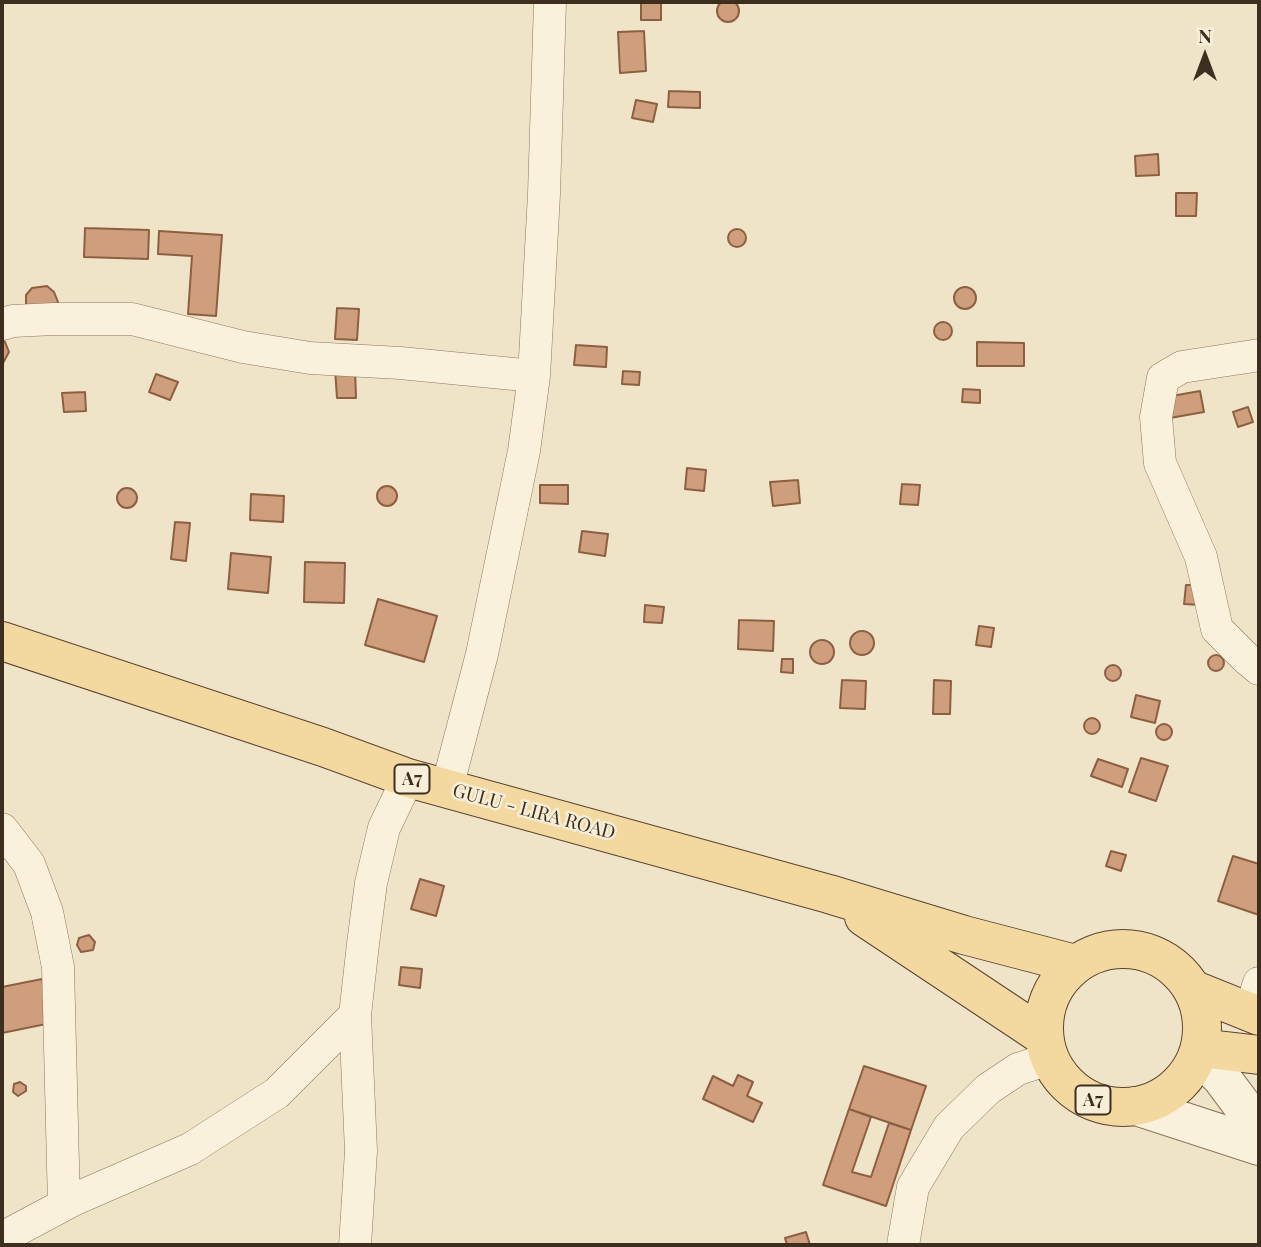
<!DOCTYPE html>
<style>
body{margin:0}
#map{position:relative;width:1261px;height:1247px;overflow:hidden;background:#f0e4c8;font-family:"Playfair Display",serif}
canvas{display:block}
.frame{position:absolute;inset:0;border:4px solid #3d2e20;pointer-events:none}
.north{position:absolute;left:1170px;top:21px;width:70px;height:70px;-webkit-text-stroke:5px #f7eed8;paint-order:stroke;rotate:0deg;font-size:19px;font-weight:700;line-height:28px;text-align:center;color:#3d2e20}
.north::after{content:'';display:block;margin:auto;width:24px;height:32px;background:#3d2e20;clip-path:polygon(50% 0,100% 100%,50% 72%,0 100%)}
</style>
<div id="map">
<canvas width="1261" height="1247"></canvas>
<div class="frame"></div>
<div class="north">N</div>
</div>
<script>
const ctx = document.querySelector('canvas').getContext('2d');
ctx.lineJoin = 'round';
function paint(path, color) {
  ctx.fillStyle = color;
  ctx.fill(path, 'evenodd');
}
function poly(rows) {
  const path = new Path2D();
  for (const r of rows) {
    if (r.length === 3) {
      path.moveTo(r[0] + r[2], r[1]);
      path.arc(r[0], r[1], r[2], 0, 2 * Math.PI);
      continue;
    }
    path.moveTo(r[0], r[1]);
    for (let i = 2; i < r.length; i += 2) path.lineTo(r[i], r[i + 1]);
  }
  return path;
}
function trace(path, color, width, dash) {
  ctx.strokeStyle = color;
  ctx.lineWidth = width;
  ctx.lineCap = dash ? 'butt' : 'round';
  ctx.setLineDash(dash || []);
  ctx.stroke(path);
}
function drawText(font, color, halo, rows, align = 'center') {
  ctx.font = font + ' "Playfair Display",serif';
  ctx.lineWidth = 5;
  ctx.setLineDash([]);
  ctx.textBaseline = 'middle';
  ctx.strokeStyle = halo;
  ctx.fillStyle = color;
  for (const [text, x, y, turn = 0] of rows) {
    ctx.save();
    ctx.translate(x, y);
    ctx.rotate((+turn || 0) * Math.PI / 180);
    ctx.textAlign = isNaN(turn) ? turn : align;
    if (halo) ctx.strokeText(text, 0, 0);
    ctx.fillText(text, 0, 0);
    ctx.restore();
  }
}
const building = poly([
 [728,11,11],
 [641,2,661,2,661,20,641,20,641,2],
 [644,31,646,71,620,73,618,32,644,31],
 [669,91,700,92,700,108,668,107,669,91],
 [636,100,657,104,653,122,632,118,636,100],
 [1158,154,1159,175,1136,176,1135,156,1158,154],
 [1176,193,1197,193,1196,216,1176,216,1176,193],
 [85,228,149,230,148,259,84,257,85,228],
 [737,238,9],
 [159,231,222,235,216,316,188,314,192,256,158,254,159,231],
 [47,286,54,292,58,302,54,311,26,308,26,295,32,288,47,286],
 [965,298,11],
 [337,308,359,309,357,340,335,339,337,308],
 [943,331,9],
 [2,339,5,342,9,352,2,365,2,339],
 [977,342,1024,343,1024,366,977,366,977,342],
 [576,345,607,347,606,367,574,365,576,345],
 [355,368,356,398,337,398,335,369,355,368],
 [623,371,640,372,639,385,622,384,623,371],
 [156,374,178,382,170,400,149,392,156,374],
 [963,389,980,390,980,403,962,402,963,389],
 [1200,391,1204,412,1170,418,1166,397,1200,391],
 [85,392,86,411,64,412,62,393,85,392],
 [1248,407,1253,422,1238,427,1233,412,1248,407],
 [687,468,706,470,704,491,685,489,687,468],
 [798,480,800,503,773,506,770,482,798,480],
 [902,484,920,485,918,505,900,504,902,484],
 [540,485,568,485,568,504,540,503,540,485],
 [387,496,10],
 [127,498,10],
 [251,494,284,496,283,522,250,520,251,494],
 [175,522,190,523,186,561,171,559,175,522],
 [582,531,608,534,605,556,579,552,582,531],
 [231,553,271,557,268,593,228,589,231,553],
 [305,562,345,563,344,603,304,602,305,562],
 [1186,585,1201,585,1200,605,1184,604,1186,585],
 [378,599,437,616,424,662,365,645,378,599],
 [645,605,664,607,662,623,644,622,645,605],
 [739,620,774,621,773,651,738,649,739,620],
 [979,626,994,628,991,647,976,645,979,626],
 [862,643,12],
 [822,652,12],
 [1216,663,8],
 [782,659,793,659,793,673,781,672,782,659],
 [1113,673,8],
 [842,680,866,681,865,709,840,708,842,680],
 [934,680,951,681,950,714,933,714,934,680],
 [1136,695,1160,701,1155,723,1131,717,1136,695],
 [1092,726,8],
 [1164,732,8],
 [1141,758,1168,766,1156,801,1129,792,1141,758],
 [1098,759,1128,769,1122,787,1091,776,1098,759],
 [1111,851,1126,855,1121,871,1106,866,1111,851],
 [1233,856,1259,864,1259,915,1218,901,1233,856],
 [420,879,444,886,436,916,411,909,420,879],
 [89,935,95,942,93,950,81,952,77,945,79,938,89,935],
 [401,967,422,969,420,988,399,985,401,967],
 [42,979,51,1023,2,1033,2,987,42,979],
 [864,1066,926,1086,911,1130,849,1109,864,1066],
 [738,1075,753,1082,747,1096,762,1103,753,1122,703,1099,713,1076,733,1086,738,1075],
 [20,1082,26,1086,26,1091,18,1096,13,1092,14,1084,20,1082],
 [849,1109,871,1117,852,1172,871,1177,889,1123,911,1130,886,1206,823,1185,849,1109],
 [806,1232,810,1245,787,1245,785,1238,806,1232]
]);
paint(building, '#cf9f7d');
trace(building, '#8d5f41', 2);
const minor = poly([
 [2,324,13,321,54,319,132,319,243,347,310,358,400,363,534,376],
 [1259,355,1182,367,1163,378,1156,417,1160,463,1201,557,1217,629,1247,659,1259,669],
 [447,788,482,654,524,451,534,376,544,194,550,2],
 [2,829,29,864,47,912,58,967,64,1204],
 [1250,1012,1259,983],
 [2,1238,75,1199,190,1149,277,1093,355,1015],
 [355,1245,361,1151,355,1015,363,944,371,883,384,828,408,778],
 [903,1245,913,1187,949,1127,988,1089,1018,1069,1049,1059]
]);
const tertiary = poly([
 [1198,1055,1221,1077,1259,1128],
 [1136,1106,1259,1146]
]);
const primary = poly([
 [2,641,323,747,408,778,829,894,964,935,1075,964],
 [864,917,1043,1036],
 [1123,1028,79],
 [1192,989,1259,1016],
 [1200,1048,1259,1055]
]);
trace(minor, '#8d765c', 33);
trace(tertiary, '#8d765c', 40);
trace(primary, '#5b4430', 40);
trace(minor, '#faf1dc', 32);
trace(tertiary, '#faf1dc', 38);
trace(primary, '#f3d9a0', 38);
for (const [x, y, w] of [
 [412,779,35],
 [1093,1100,35]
]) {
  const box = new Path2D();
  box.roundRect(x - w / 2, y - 14.5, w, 29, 5);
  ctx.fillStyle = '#f7eed8';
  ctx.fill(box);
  trace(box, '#3d2e20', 2);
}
drawText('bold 18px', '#3d2e20', null, [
 ["A7",412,779],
 ["A7",1093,1100]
]);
drawText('19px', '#3d2e20', '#f7eed8', [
 ["GULU - LIRA ROAD",534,812,15]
]);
</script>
